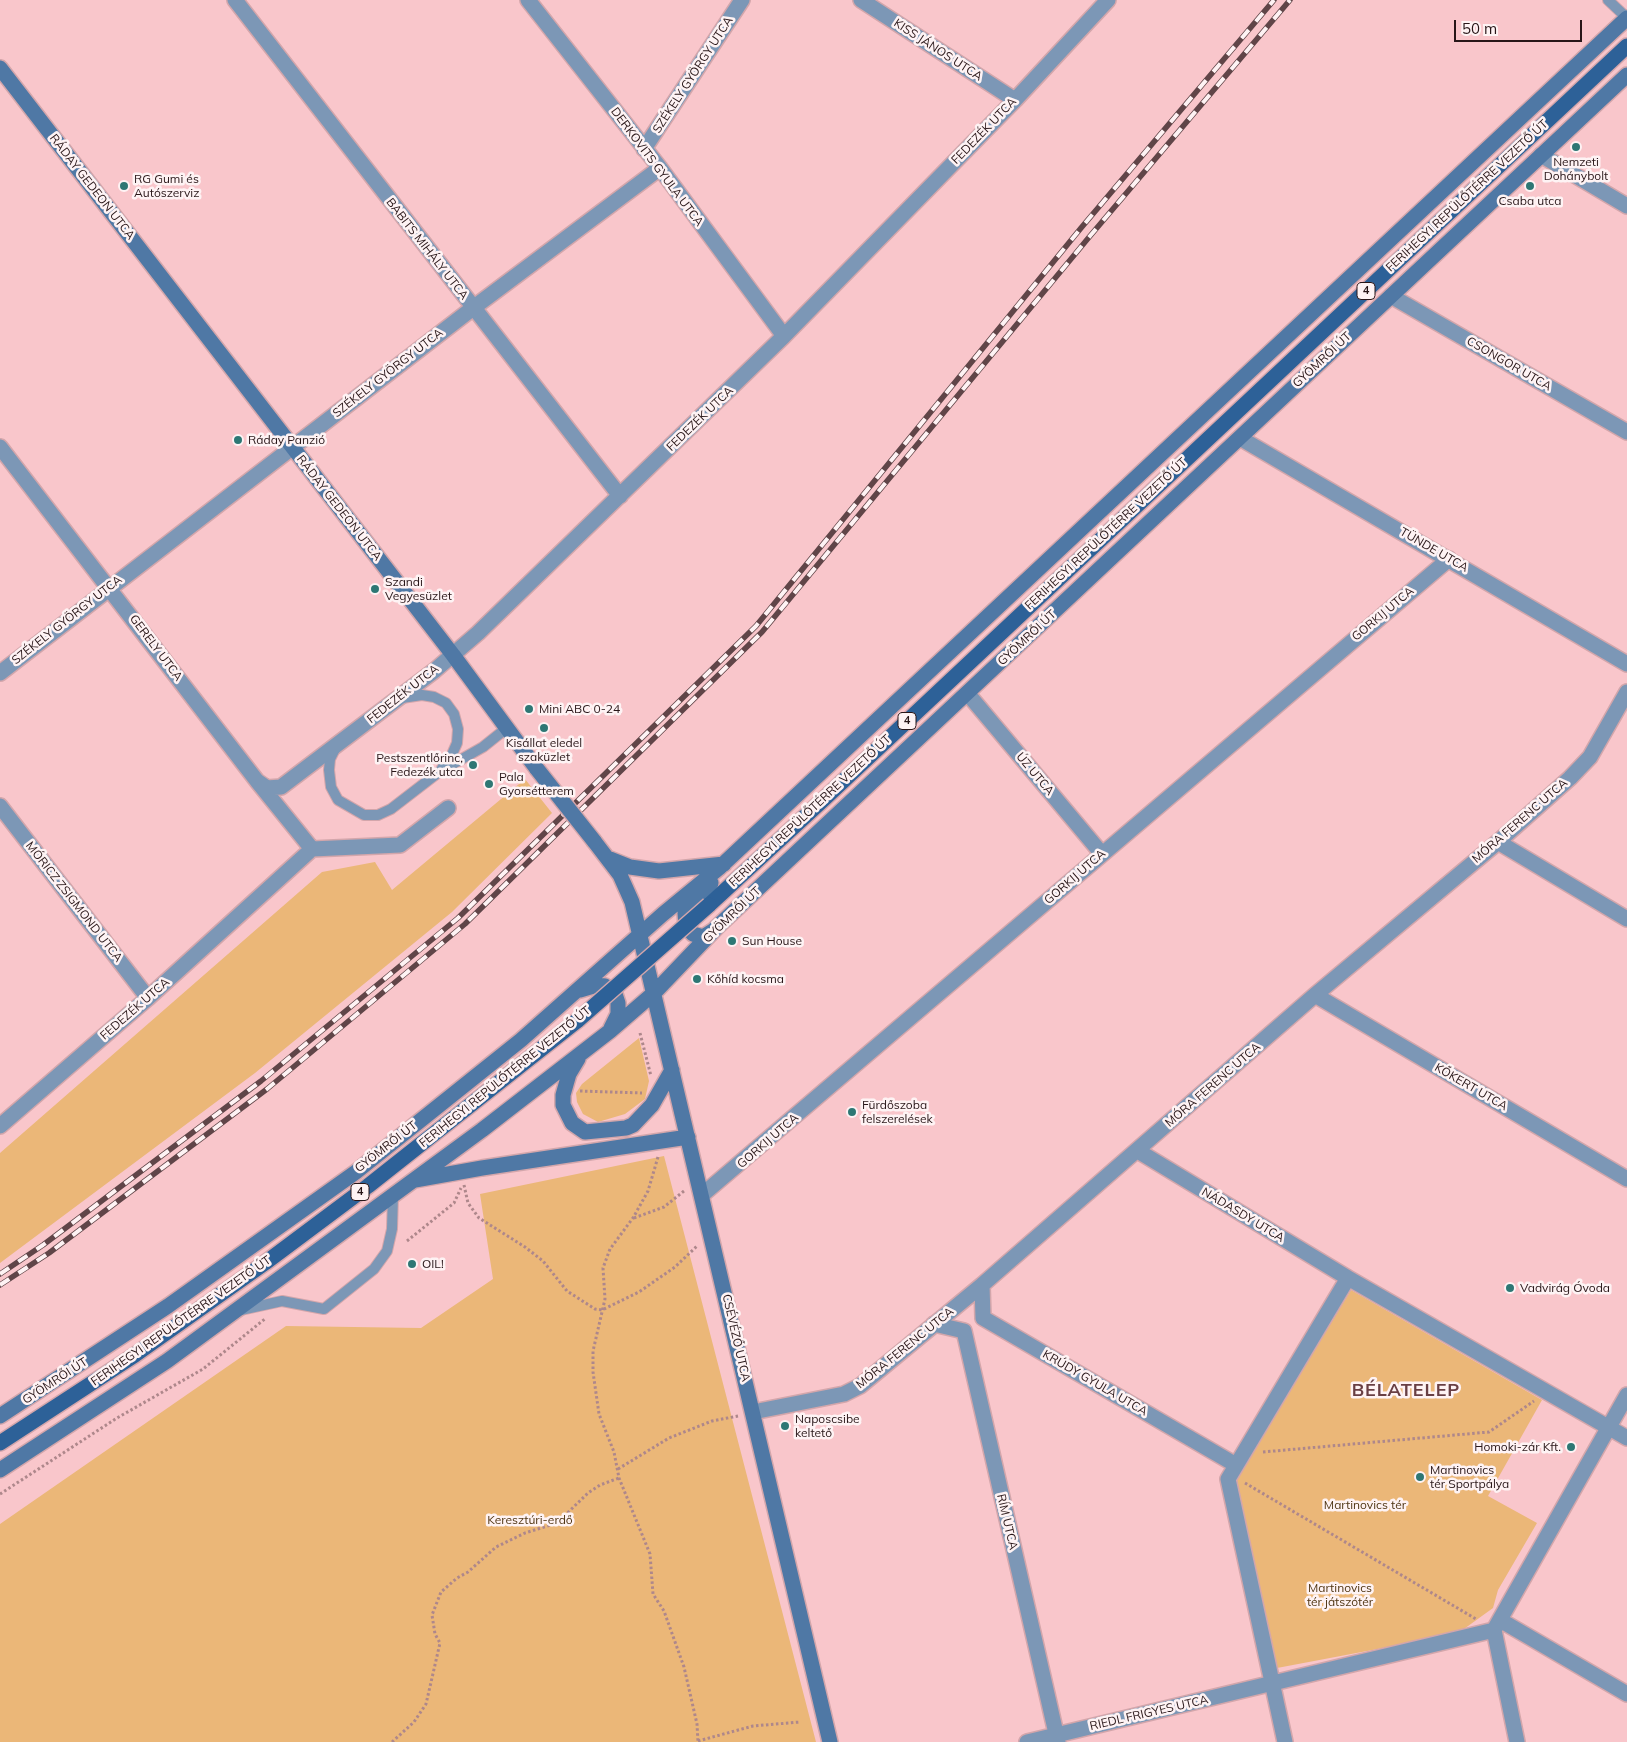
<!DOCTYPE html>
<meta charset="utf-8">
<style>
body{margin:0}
#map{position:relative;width:1627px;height:1742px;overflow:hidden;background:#f9c6cb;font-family:Mulish,sans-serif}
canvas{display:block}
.scale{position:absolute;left:1454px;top:20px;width:128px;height:22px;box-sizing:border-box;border:2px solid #281618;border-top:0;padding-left:6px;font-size:15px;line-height:18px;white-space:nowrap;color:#281618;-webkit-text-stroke:4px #fef3f4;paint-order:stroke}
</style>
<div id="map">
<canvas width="1627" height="1742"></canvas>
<div class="scale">50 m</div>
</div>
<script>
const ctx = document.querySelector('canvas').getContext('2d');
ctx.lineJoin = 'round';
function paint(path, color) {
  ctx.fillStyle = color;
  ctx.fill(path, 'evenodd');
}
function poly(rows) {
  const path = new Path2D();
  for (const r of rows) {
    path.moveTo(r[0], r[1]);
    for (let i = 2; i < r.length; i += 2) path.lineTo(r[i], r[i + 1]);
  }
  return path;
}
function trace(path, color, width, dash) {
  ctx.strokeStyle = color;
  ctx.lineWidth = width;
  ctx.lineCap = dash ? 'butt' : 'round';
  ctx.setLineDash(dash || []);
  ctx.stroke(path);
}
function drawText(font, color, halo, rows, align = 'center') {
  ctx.font = font + ' Mulish,sans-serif';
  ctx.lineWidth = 5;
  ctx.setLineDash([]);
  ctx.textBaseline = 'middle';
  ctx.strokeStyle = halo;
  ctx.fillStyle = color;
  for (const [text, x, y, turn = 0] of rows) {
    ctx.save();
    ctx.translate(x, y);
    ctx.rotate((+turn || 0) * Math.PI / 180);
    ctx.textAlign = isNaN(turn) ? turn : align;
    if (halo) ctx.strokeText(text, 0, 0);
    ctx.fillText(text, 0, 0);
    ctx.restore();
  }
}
paint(poly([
 [525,779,552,813,452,912,255,1073,0,1263,0,1153,322,872,375,862,392,890],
 [639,1038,649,1081,645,1099,625,1114,598,1122,583,1114,577,1102,576,1093,582,1084],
 [664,1156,816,1742,0,1742,0,1524,286,1326,421,1328,493,1279,480,1194],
 [1351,1290,1542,1400,1488,1496,1537,1523,1498,1590,1493,1608,1457,1634,1277,1668,1234,1483]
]), '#ebb778');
const lane = poly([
 [1608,0,1627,18],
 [402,698,422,695,434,697,446,703,454,714,458,729,457,743,450,759,442,768],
 [335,749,330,759,329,770,331,787,338,800,364,815,378,815,391,809,439,772,483,747,508,727],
 [241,1310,282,1301,324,1309,374,1269,387,1251,392,1229,393,1195]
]);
const street = poly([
 [235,0,620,496],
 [528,0,660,168,784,336],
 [861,0,1015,100],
 [644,149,742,0],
 [1541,155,1627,206],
 [1391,296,1627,432],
 [1240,438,1627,664],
 [0,447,257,781,312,849],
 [0,673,473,308,660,168],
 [968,694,1102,854],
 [257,781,267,788,281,787,434,671,478,633,784,336,1015,100,1108,0],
 [0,806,148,998],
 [1498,842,1627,919],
 [312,849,400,845,448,808],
 [1315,995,1627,1179],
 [0,1126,148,998,312,849],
 [1138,1151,1348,1278,1627,1438],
 [702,1195,1449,559],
 [982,1285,983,1318],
 [983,1318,1236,1465],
 [934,1324,964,1331,1058,1742],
 [753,1412,844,1394,860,1386,982,1285,1315,995,1498,842,1570,778,1590,757,1627,692],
 [1500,1620,1627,1694],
 [1494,1630,1517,1742],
 [1027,1742,1494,1630,1627,1395],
 [1285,1742,1228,1479,1348,1278]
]);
const secondary = poly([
 [0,68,453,655,537,769],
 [594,841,620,875,632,902,830,1742],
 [610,859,630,867,659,871,724,864],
 [711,883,685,913,686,926,693,934,703,937,714,930],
 [580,990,597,985,605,986,615,994,618,1003,618,1014,611,1028],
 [578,1059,569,1074,563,1095,563,1105,572,1123,585,1132,626,1128,633,1125,652,1105,672,1070],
 [415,1180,482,1168,688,1137],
 [0,1416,168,1306,356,1172,521,1040,663,914,719,868,1627,18],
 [0,1470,167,1361,482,1130,610,1031,654,993,717,927,1627,75]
]);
const primary = poly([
 [709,905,823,800,1627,46],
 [0,1443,135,1355,265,1263,368,1186,578,1020]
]);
trace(lane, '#d3a6ab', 12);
trace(street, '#d3a6ab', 18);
trace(secondary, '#d3a6ab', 18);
trace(primary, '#d3a6ab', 18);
trace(poly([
 [640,1033,651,1076],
 [580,1091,642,1093],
 [658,1157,648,1191,633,1218,610,1249,603,1268,605,1299,593,1351,593,1372,599,1414,614,1452,619,1478,650,1554,653,1594,664,1611,684,1667,697,1724,698,1742],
 [464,1185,468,1203,479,1218,525,1247,543,1261,567,1291,595,1309,602,1310,639,1292,675,1267,697,1246],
 [634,1218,664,1207,684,1191],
 [407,1241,454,1203,461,1188],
 [1263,1452,1489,1432,1534,1401],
 [618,1469,669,1438,712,1421,738,1416],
 [1245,1483,1476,1619],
 [0,1494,117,1418,203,1369,266,1318],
 [698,1741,753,1726,800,1722],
 [392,1742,414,1722,426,1704,440,1643,435,1634,432,1615,441,1592,457,1578,468,1572,496,1547,525,1533,557,1523,588,1493,600,1485,619,1478]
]), '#ae878b', 3, [2.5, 2.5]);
trace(lane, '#7c97b6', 10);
trace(street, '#7c97b6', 15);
trace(secondary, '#4f78a5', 15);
trace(primary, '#2d6198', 15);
const rail = poly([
 [0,1274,43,1245,261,1081,458,918,756,626,1081,228,1274,0],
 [0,1285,49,1253,267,1089,465,924,762,632,1090,236,1290,0]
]);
trace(rail, '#604548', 5.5);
trace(rail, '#fef3f4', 4, [11]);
const secondaryBridge = poly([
 [537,769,594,841]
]);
const primaryBridge = poly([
 [578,1020,709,905]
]);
trace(secondaryBridge, '#d3a6ab', 18, []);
trace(primaryBridge, '#d3a6ab', 18, []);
trace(secondaryBridge, '#4f78a5', 15);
trace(primaryBridge, '#2d6198', 15);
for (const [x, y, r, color] of [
 [1576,147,5,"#2e7774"],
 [124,186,5,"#2e7774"],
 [1530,186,5,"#2e7774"],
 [238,440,5,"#2e7774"],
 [375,589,5,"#2e7774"],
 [529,709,5,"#2e7774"],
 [544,728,5,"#2e7774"],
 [473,765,5,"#2e7774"],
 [489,784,5,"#2e7774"],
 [732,941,5,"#2e7774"],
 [697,979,5,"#2e7774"],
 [852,1112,5,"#2e7774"],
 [412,1264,5,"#2e7774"],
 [1510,1288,5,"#2e7774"],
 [785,1426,5,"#2e7774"],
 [1571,1447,5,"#2e7774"],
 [1420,1477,5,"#2e7774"]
]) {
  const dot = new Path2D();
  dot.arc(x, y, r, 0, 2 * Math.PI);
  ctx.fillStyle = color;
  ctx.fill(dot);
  trace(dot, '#fef3f4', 2);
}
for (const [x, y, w] of [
 [1366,291,18],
 [907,721,18],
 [360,1192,18]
]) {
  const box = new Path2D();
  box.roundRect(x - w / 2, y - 8.5, w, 17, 4);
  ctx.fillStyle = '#fef3f4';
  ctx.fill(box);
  trace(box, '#281618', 1);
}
drawText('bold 11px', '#281618', null, [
 ["4",1366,291],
 ["4",907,721],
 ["4",360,1192]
]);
drawText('12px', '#281618', '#fef3f4', [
 ["KISS JÁNOS UTCA",938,50,33],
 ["SZÉKELY GYÖRGY UTCA",693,75,-57],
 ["FEDEZÉK UTCA",984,131,-46],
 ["DERKOVITS GYULA UTCA",657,167,53],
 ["RÁDAY GEDEON UTCA",92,187,52],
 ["FERIHEGYI REPÜLŐTÉRRE VEZETŐ ÚT",1467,196,-43],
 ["BABITS MIHÁLY UTCA",427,249,52],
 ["GYÖMRŐI ÚT",1322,360,-43],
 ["CSONGOR UTCA",1509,364,30],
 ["SZÉKELY GYÖRGY UTCA",388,373,-38],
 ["FEDEZÉK UTCA",700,419,-44],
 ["RÁDAY GEDEON UTCA",339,508,52],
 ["FERIHEGYI REPÜLŐTÉRRE VEZETŐ ÚT",1106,534,-43],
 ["TÜNDE UTCA",1434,550,30],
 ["GORKIJ UTCA",1383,614,-40],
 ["SZÉKELY GYÖRGY UTCA",67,620,-38],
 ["GYÖMRŐI ÚT",1027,638,-43],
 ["GERELY UTCA",156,648,53],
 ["FEDEZÉK UTCA",403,694,-38],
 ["ÚZ UTCA",1035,774,50],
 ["FERIHEGYI REPÜLŐTÉRRE VEZETŐ ÚT",810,811,-43],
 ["MÓRA FERENC UTCA",1520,821,-41],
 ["GORKIJ UTCA",1075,877,-41],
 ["MÓRICZ ZSIGMOND UTCA",74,902,52],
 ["GYÖMRŐI ÚT",732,915,-44],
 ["FEDEZÉK UTCA",135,1009,-41],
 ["FERIHEGYI REPÜLŐTÉRRE VEZETŐ ÚT",505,1077,-39],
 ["MÓRA FERENC UTCA",1213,1085,-41],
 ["KŐKERT UTCA",1471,1087,30],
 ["GORKIJ UTCA",768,1141,-41],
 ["GYÖMRŐI ÚT",386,1147,-38],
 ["NÁDASDY UTCA",1243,1215,31],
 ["FERIHEGYI REPÜLŐTÉRRE VEZETŐ ÚT",181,1321,-35],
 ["CSÉVÉZŐ UTCA",736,1338,77],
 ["MÓRA FERENC UTCA",905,1348,-39],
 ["GYÖMRŐI ÚT",55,1381,-33],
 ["KRÚDY GYULA UTCA",1095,1383,30],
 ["RÍM UTCA",1007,1522,77],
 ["RIEDL FRIGYES UTCA",1149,1713,-13]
]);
drawText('12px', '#281618', '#fef3f4', [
 ["Nemzeti",1576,162,"center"],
 ["Dohánybolt",1576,176,"center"],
 ["RG Gumi és",134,179],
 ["Autószerviz",134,193],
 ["Csaba utca",1530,201,"center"],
 ["Ráday Panzió",248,440],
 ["Szandi",385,582],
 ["Vegyesüzlet",385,596],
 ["Mini ABC 0-24",539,709],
 ["Kisállat eledel",544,743,"center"],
 ["szaküzlet",544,757,"center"],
 ["Pestszentlőrinc,",463,758,"right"],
 ["Fedezék utca",463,772,"right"],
 ["Pala",499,777],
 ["Gyorsétterem",499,791],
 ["Sun House",742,941],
 ["Kőhíd kocsma",707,979],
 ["Fürdőszoba",862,1105],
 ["felszerelések",862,1119],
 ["OIL!",422,1264],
 ["Vadvirág Óvoda",1520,1288],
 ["Naposcsibe",795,1419],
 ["keltető",795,1433],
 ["Homoki-zár Kft.",1561,1447,"right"],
 ["Martinovics",1430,1470],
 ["tér Sportpálya",1430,1484]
], 'left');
drawText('12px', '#503614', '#fef3f4', [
 ["Martinovics tér",1365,1505],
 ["Keresztúri-erdő",530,1520],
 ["Martinovics",1340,1588],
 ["tér játszótér",1340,1602]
]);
ctx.letterSpacing = '1px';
drawText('bold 18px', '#693f44', '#fef3f4', [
 ["BÉLATELEP",1406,1391]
]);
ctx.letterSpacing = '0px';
</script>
